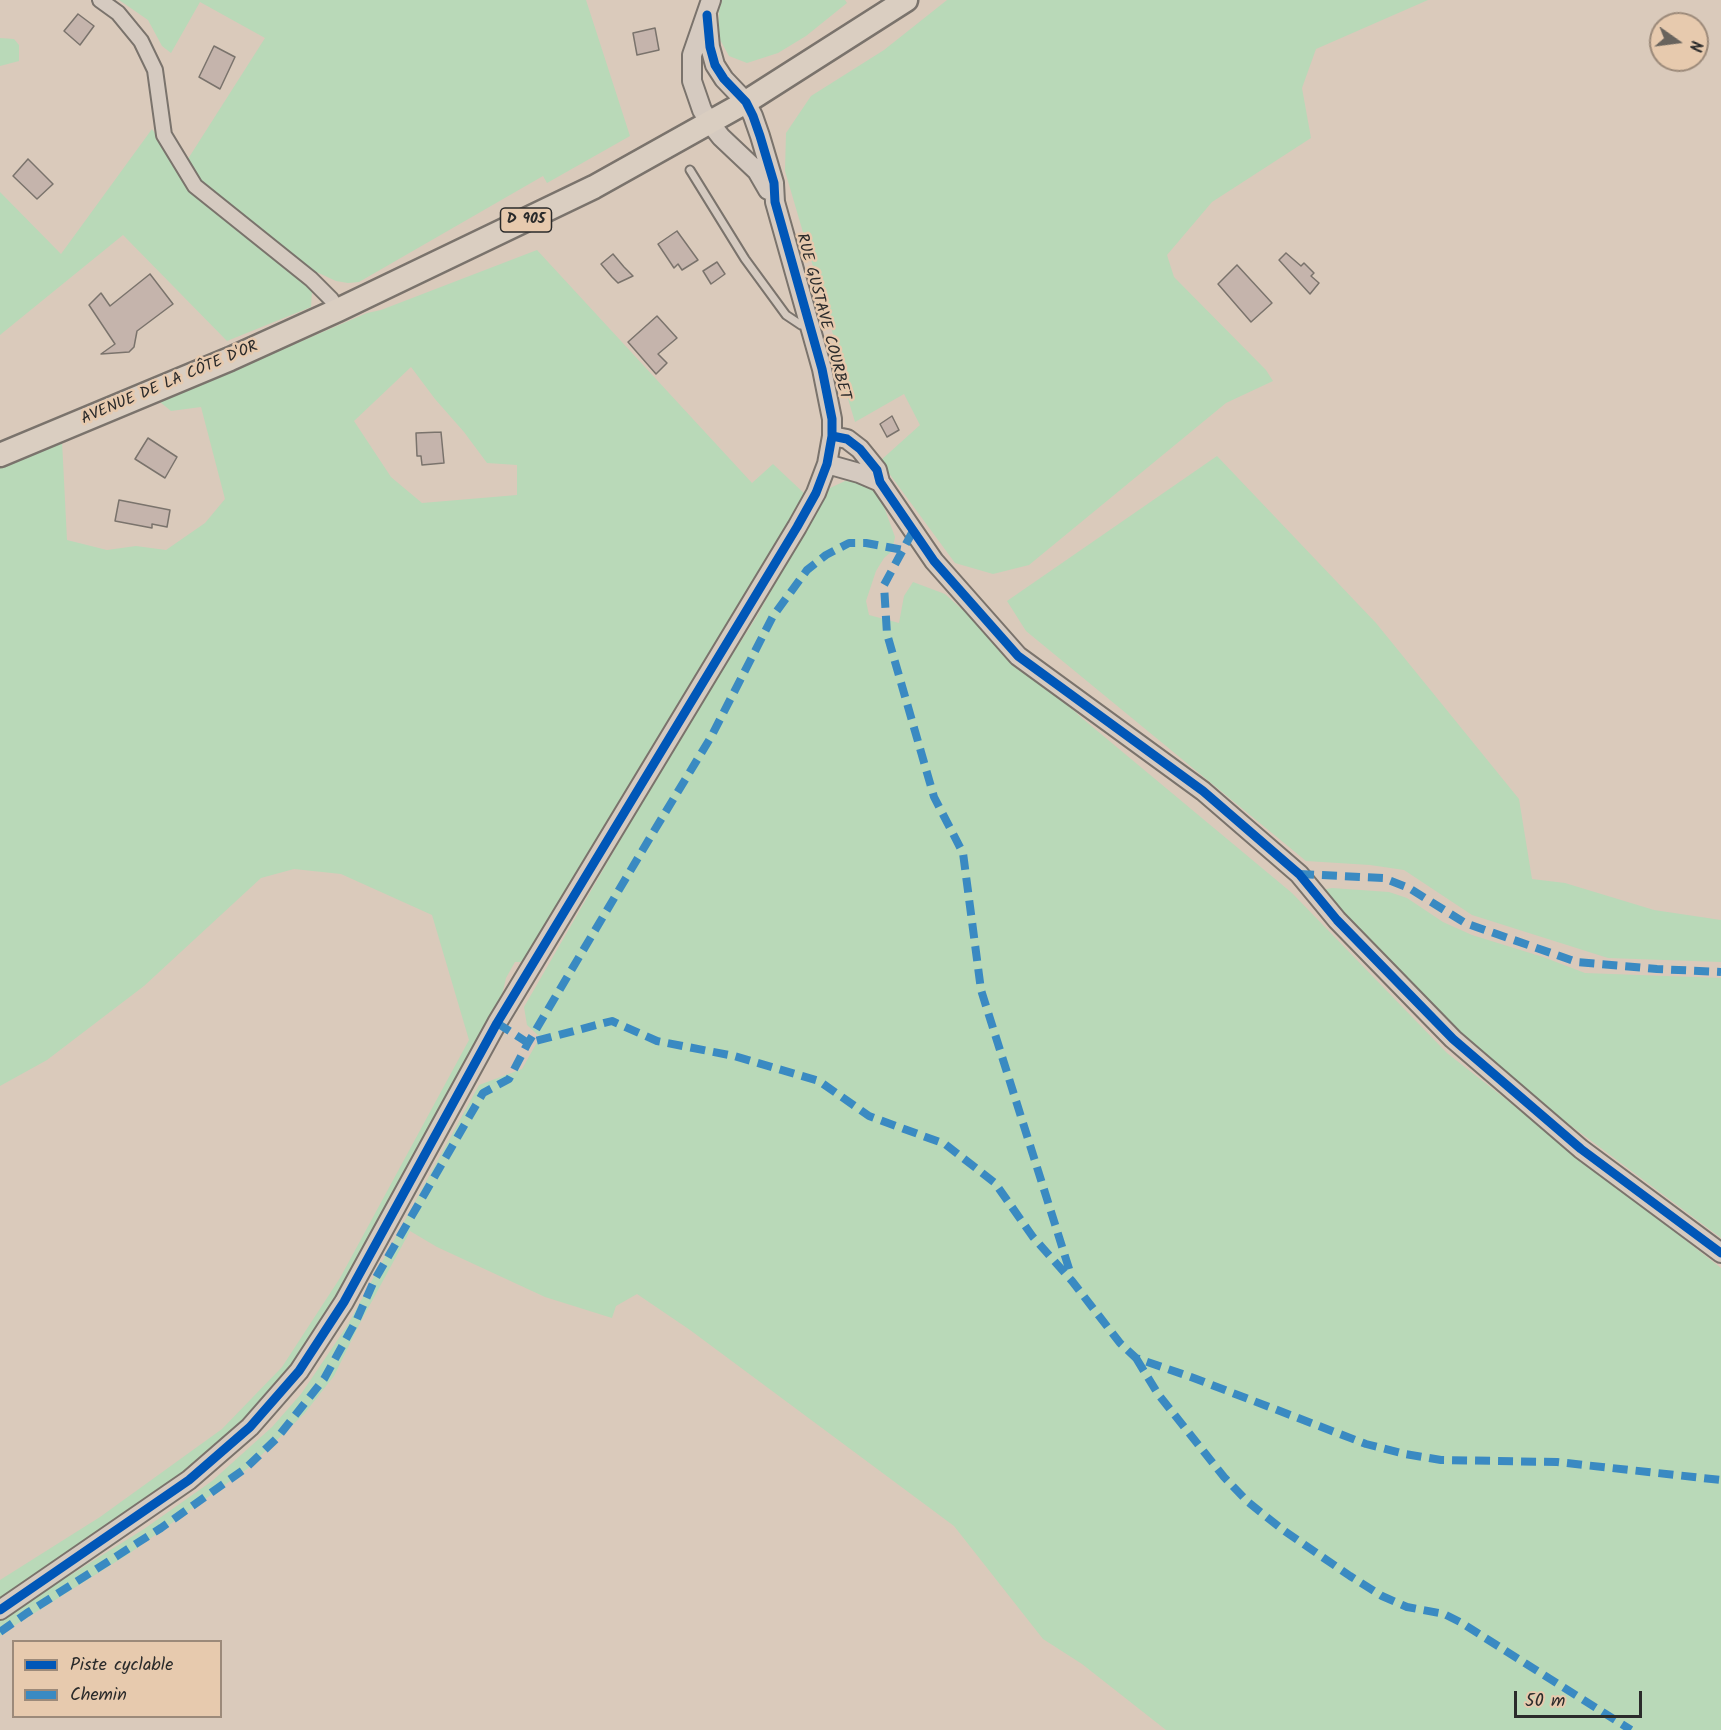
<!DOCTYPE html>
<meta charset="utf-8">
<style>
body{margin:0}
#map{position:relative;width:1721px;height:1730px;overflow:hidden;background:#dacabb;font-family:Kalam,sans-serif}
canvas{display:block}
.legend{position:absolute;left:12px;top:1640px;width:210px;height:78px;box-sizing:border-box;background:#e7caae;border:2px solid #9c8a7a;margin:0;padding:8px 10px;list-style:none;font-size:18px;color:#2b2b2b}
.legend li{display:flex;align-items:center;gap:12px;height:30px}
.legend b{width:30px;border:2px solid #9c8a7a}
.north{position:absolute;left:1649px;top:12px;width:60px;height:60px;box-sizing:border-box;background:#e7caae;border:2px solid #9c8a7a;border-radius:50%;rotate:104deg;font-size:16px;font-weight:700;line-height:24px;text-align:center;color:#2b2b2b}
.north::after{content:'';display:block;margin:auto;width:21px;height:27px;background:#68635d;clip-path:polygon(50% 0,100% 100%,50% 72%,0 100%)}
.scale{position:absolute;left:1514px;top:1691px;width:128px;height:27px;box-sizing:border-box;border:3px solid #2b2b2b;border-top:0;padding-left:8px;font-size:18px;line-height:21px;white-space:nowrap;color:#2b2b2b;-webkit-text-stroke:4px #e7caae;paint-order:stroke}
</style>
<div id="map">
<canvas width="1721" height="1730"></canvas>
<ul class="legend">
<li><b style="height:8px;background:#0057b8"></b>Piste cyclable</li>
<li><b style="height:8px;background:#3a8ac2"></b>Chemin</li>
</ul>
<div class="north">N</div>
<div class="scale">50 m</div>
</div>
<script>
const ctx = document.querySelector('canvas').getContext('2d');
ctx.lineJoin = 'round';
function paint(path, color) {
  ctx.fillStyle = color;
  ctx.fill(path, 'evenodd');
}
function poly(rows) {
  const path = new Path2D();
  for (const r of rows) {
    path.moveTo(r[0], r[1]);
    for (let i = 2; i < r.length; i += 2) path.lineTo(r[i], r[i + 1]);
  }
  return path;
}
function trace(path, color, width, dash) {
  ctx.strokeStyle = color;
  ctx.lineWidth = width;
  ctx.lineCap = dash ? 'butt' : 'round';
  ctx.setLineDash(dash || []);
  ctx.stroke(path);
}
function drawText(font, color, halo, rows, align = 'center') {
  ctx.font = font + ' Kalam,sans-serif';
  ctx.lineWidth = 5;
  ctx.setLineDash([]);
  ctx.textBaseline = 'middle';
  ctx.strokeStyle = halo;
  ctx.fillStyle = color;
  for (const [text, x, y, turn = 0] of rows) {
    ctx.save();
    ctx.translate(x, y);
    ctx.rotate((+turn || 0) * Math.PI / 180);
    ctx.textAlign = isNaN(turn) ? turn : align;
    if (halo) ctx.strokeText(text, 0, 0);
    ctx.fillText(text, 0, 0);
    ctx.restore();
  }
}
paint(poly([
 [119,0,586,0,630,136,547,183,543,176,359,282,348,283,336,281,312,270,252,222,217,196,199,180,186,162,265,38,200,2,171,53,162,46,148,20],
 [722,0,845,0,847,3,806,36,778,53,747,63,729,56,718,36,719,11],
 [947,0,1428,0,1316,49,1302,88,1311,138,1212,202,1167,255,1174,277,1266,370,1273,381,1226,403,1029,565,993,574,955,563,880,461,920,425,904,394,855,422,839,369,837,348,785,171,786,133,811,96,884,50],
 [0,38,14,39,19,45,19,61,0,66],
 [152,129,181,170,312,291,311,307,227,341,123,235,0,335,0,192,61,254],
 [537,250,752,483,773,464,807,496,695,677,529,962,515,962,506,978,499,1008,369,1250,282,1386,189,1476,0,1599,0,1580,100,1517,222,1429,282,1367,340,1278,469,1040,432,915,341,874,294,869,261,878,144,986,47,1060,0,1086,0,466,62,441,67,540,107,550,136,546,166,550,205,523,225,499,201,407,171,411,160,402,367,313,381,310],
 [411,367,435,399,464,432,487,463,517,465,517,495,422,503,391,477,354,421],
 [1217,456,1376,623,1519,799,1532,879,1565,883,1654,910,1721,920,1721,962,1608,958,1472,915,1404,870,1370,865,1306,861,1026,631,1007,601],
 [845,481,863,483,879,493,895,537,892,551,884,558,876,571,866,601,869,615,899,623,904,596,913,582,945,594,1083,719,1292,893,1447,1053,1721,1268,1721,1730,1166,1730,1082,1664,1043,1639,954,1526,690,1330,637,1294,616,1306,612,1318,545,1297,437,1247,410,1231,359,1325,334,1376,304,1414,247,1469,130,1553,9,1629,0,1636,0,1620,19,1607,144,1529,212,1481,272,1427,301,1394,347,1326,479,1085,522,1069,540,1037,527,1025,524,1007,637,811,708,693,757,616,813,516,830,488],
 [1332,888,1389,892,1407,898,1443,922,1472,935,1543,957,1585,973,1721,978,1721,1238,1534,1098,1439,1015,1322,890]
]), '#b9d9b8');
const building = poly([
 [78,14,94,26,80,45,64,31,78,14],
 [655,28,659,50,637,55,633,33,655,28],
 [214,46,235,57,220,89,199,77,214,46],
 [28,159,53,184,37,199,13,176,28,159],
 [677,231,698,260,682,270,678,264,674,268,658,244,677,231],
 [1286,253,1301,266,1304,263,1314,273,1311,276,1319,283,1310,294,1279,260,1286,253],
 [613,254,624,267,633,276,618,283,612,277,601,264,613,254],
 [717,262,725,274,711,284,703,271,717,262],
 [1237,265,1272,303,1251,322,1218,284,1237,265],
 [150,274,173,304,137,331,134,347,129,352,101,354,115,344,89,305,101,293,110,306,150,274],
 [657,316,677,338,658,354,667,363,656,374,628,342,657,316],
 [892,416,899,430,887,437,880,424,892,416],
 [441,432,444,463,422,465,421,456,417,456,416,433,441,432],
 [148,438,177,457,165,478,135,459,148,438],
 [119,500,170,510,167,527,152,524,152,528,115,521,119,500]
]);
paint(building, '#c5b4ac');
trace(building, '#7a736c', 1.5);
const service = poly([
 [690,170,745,259,786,315,801,325,807,325]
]);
const minor = poly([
 [100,0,118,13,141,41,155,70,164,135,195,186,311,279,331,299,338,310]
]);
const tertiary = poly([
 [711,0,692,55,692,81,702,110,710,123,721,137,757,171,768,190],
 [832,436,847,439,860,449,877,470,880,482,934,561,1018,656,1203,791,1299,874,1337,920,1453,1039,1581,1149,1721,1253],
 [827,464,859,473,880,482],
 [0,1610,189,1480,250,1427,299,1371,344,1302,497,1023,797,527,816,493,827,464,832,436,832,419,822,369,775,202,774,183,760,136,753,116,746,102,724,79,715,65,710,47,707,15]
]);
const primary = poly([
 [0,455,230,359,338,310,594,187,746,102,906,0]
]);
trace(service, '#7a736c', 11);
trace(minor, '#7a736c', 18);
trace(tertiary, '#7a736c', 22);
trace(primary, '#7a736c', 27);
trace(service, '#d5cac0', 7);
trace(minor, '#d5cac0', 14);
trace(tertiary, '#d5cac0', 18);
trace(primary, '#dacec1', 22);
trace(poly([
 [913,531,884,585,887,634,934,797,963,853,981,990,1071,1275],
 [1299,874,1383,878,1409,888,1465,923,1577,962,1657,969,1721,972],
 [497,1023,528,1043,612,1021,657,1041,734,1056,819,1081,869,1116,945,1144,995,1183,1033,1237,1072,1281,1120,1343,1136,1358,1191,1377,1366,1444,1405,1454,1441,1460,1557,1462,1721,1480],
 [1136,1358,1158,1394,1224,1477,1248,1502,1283,1530,1350,1576,1382,1596,1407,1607,1444,1614,1460,1622,1631,1730],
 [0,1632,27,1613,161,1528,246,1468,277,1438,324,1379,357,1319,374,1281,483,1093,509,1079,528,1043,651,836,711,737,773,616,807,570,826,555,849,543,866,543,903,550]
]), '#3a8ac2', 8, [15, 8]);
trace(poly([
 [832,436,847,439,860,449,877,470,880,482,934,561,1018,656,1203,791,1299,874,1337,920,1453,1039,1581,1149,1721,1253],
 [0,1610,189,1480,250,1427,299,1371,344,1302,497,1023,797,527,816,493,827,464,832,436,832,419,822,369,775,202,774,183,760,136,753,116,746,102,724,79,715,65,710,47,707,15]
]), '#0057b8', 9);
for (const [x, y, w] of [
 [526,220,51]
]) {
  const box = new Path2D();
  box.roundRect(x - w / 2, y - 12, w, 24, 4.5);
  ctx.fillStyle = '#e7caae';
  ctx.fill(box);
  trace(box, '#2b2b2b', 1.5);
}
drawText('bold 15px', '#2b2b2b', null, [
 ["D 905",526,220]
]);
drawText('16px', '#2b2b2b', '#e7caae', [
 ["RUE GUSTAVE COURBET",822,317,75],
 ["AVENUE DE LA CÔTE D'OR",170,384,-23]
]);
</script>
